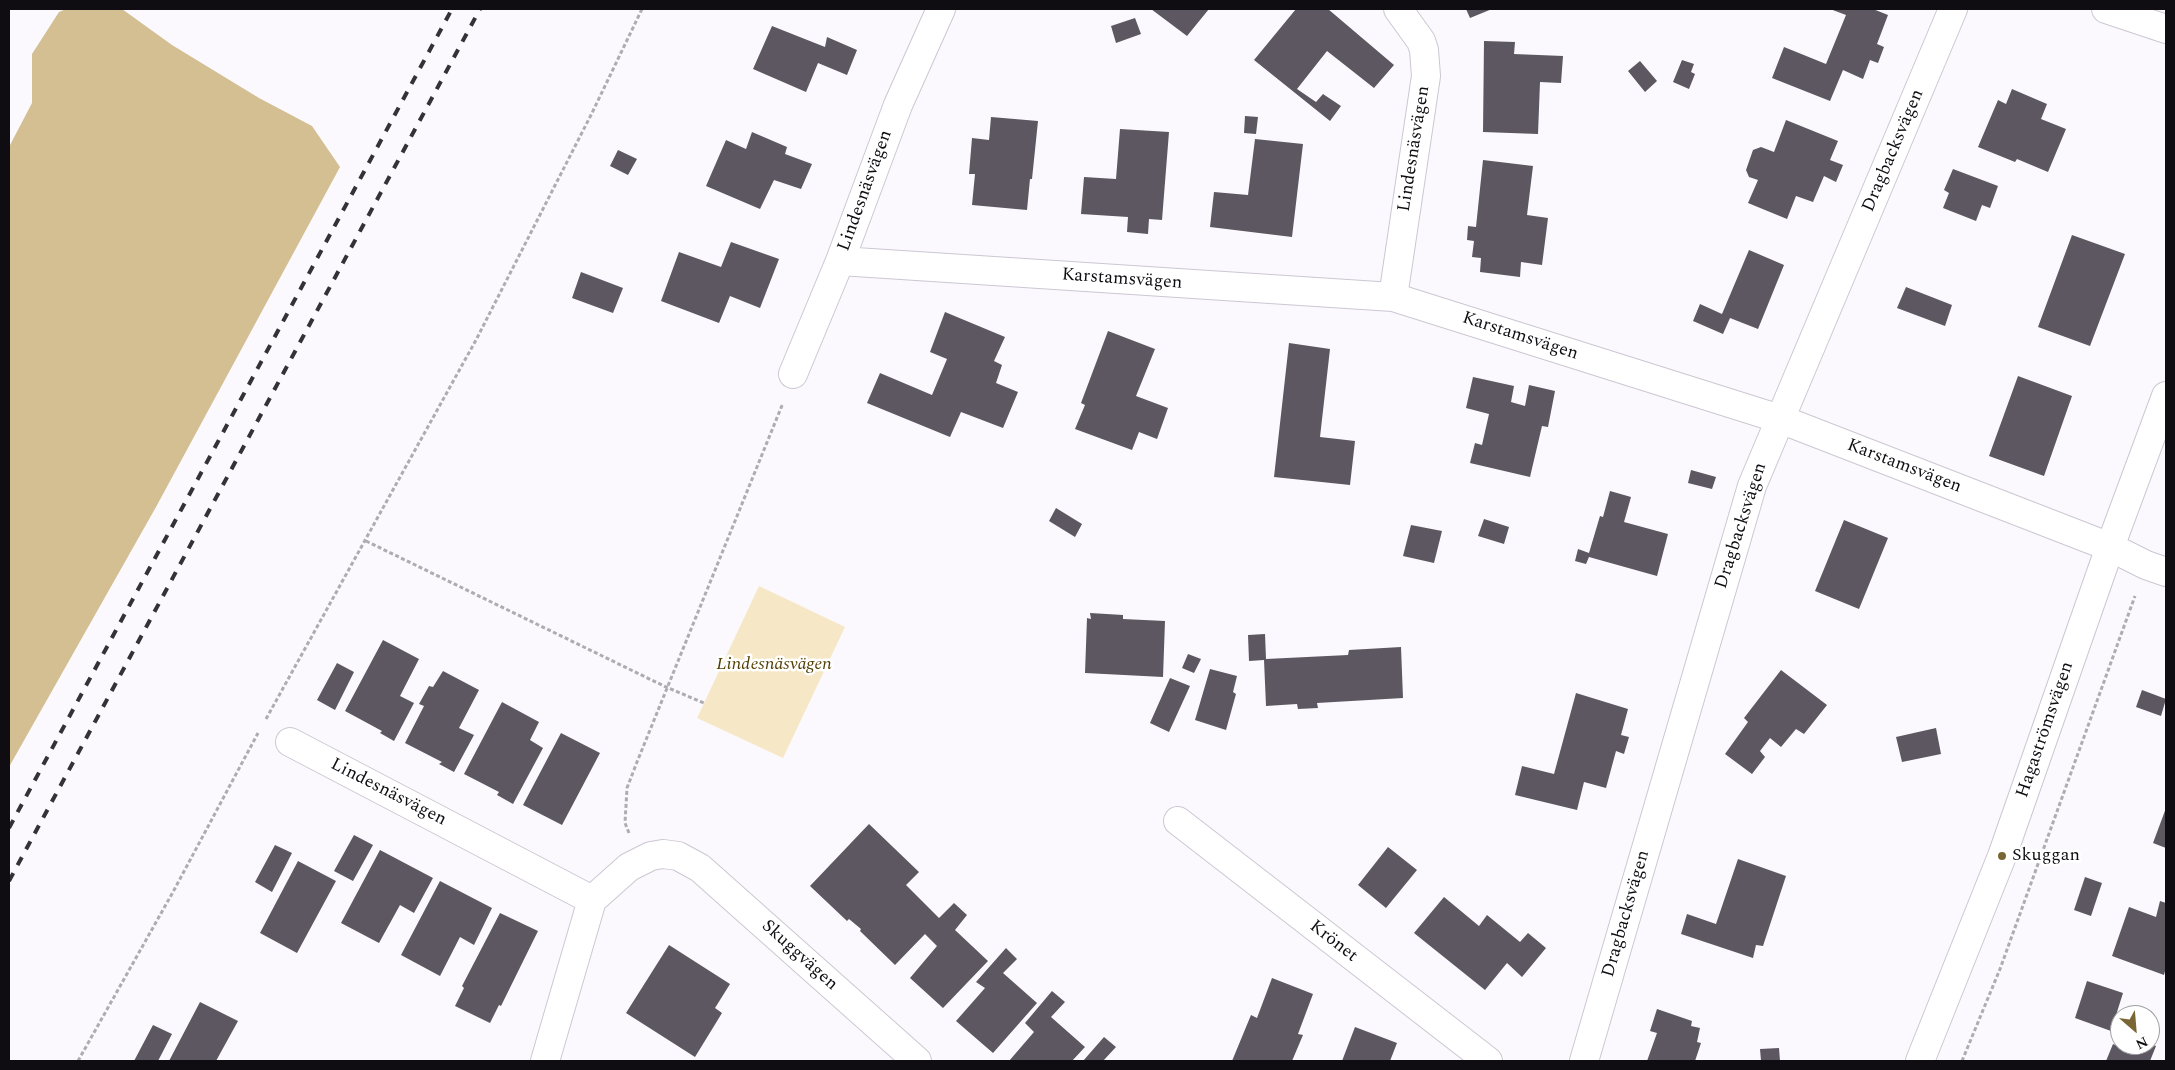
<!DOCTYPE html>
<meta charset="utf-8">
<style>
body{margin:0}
#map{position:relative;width:2175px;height:1070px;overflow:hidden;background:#fbf9fe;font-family:Spectral,serif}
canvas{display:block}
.frame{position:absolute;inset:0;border:10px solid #0f0d11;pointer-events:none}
.north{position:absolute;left:2110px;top:1005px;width:50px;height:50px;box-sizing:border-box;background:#fff;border:1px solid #9f9ea0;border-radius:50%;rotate:153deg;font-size:14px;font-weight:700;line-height:20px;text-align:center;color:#0f0d11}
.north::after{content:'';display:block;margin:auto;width:18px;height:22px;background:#7a6635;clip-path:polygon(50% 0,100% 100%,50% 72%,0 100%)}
</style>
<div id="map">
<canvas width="2175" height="1070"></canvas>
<div class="frame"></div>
<div class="north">N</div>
</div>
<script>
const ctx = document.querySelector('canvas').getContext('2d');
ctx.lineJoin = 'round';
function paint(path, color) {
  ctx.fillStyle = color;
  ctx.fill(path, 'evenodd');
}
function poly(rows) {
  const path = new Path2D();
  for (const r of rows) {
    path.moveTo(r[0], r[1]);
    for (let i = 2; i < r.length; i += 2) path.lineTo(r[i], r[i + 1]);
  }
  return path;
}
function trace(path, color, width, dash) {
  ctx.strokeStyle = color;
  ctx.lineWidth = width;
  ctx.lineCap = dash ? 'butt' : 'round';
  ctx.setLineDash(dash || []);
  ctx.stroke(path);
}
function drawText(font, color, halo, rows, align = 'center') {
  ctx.font = font + ' Spectral,serif';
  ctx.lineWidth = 5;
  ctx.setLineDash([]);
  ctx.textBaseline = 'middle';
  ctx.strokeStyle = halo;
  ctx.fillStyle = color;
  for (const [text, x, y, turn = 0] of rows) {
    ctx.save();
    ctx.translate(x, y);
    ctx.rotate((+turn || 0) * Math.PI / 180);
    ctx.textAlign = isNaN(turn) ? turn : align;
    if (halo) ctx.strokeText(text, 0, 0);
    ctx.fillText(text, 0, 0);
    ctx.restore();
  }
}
paint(poly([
 [759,586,845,627,783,758,697,718]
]), '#f6e8c6');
paint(poly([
 [66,9,122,9,172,45,259,98,312,126,340,167,156,507,9,767,9,147,32,103,32,54,59,12]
]), '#d3bf92');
paint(poly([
 [1151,9,1209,9,1187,36],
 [1296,9,1328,9,1394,65,1374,88,1327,51,1297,89,1316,102,1323,94,1341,106,1330,121,1254,60],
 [1466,9,1492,9,1470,18],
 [1830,9,1873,9,1888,15,1877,44,1884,47,1878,63,1870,60,1863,79,1843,70,1830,101,1772,78,1784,47,1826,64,1846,15],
 [1135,18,1141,34,1116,43,1111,26],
 [772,26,825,47,827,37,857,50,847,75,818,63,806,92,753,69],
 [1484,41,1515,42,1514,54,1563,56,1561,83,1540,82,1538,134,1483,132],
 [1682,60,1694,64,1691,72,1695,74,1689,89,1673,82],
 [1640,61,1657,81,1645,92,1628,71],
 [2012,89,2047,104,2041,119,2066,129,2048,172,2017,159,2015,162,1978,147,1998,100,2006,104],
 [1245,116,1258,117,1256,134,1244,133],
 [991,117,1038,121,1032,179,1030,179,1027,210,972,205,975,174,969,174,972,138,989,140],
 [1786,120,1838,141,1830,160,1843,165,1836,182,1824,176,1813,202,1796,196,1787,219,1748,203,1758,180,1749,177,1746,170,1753,150,1761,147,1774,152],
 [1120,129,1169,132,1162,220,1149,219,1148,234,1127,232,1128,217,1081,214,1084,177,1116,179],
 [752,132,787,147,785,154,812,164,801,189,774,180,760,209,706,186,726,140,746,149],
 [1255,139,1303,144,1292,237,1210,227,1214,192,1248,195],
 [618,150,637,159,628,175,610,166],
 [1483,160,1533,166,1527,215,1548,218,1542,265,1521,262,1520,277,1480,272,1481,258,1472,257,1474,241,1467,240,1468,226,1476,227],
 [1953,169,1998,186,1990,208,1982,205,1976,221,1943,208,1949,193,1944,190],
 [2072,235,2125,254,2090,346,2038,327],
 [731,242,779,259,760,308,730,296,719,323,661,301,679,252,721,267],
 [1749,250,1784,265,1758,329,1730,318,1723,334,1693,321,1700,304,1722,314],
 [581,272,623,288,613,313,572,298],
 [1906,287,1952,305,1945,326,1897,308],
 [945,312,1005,337,994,361,1002,365,996,383,1018,392,1003,428,961,412,950,437,867,403,880,373,932,395,947,359,930,352],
 [1108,331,1155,349,1136,396,1168,408,1157,439,1139,432,1132,450,1075,429,1085,405,1081,403],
 [1289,343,1330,349,1320,437,1355,441,1350,485,1274,477],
 [2018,376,2072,396,2044,476,1989,456],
 [1473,377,1514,386,1511,402,1525,406,1529,385,1555,391,1548,427,1542,426,1530,477,1470,463,1475,443,1482,445,1489,414,1466,408],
 [1691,470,1716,477,1712,489,1688,483],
 [1610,491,1631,497,1624,522,1668,534,1657,576,1589,557,1586,564,1575,561,1578,549,1589,553,1600,516,1603,517],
 [1056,508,1082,524,1075,537,1049,521],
 [1484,519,1509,527,1504,544,1478,536],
 [1844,520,1888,538,1859,609,1815,591],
 [1411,525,1442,531,1434,563,1403,556],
 [1090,613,1123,615,1123,619,1165,621,1163,677,1085,673,1087,618,1091,619],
 [1265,634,1266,659,1348,655,1349,650,1401,647,1403,698,1317,703,1318,708,1298,709,1297,704,1266,706,1264,660,1249,661,1248,635],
 [383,640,419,659,400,696,414,703,394,741,380,733,382,731,345,711],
 [1188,654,1201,659,1194,673,1182,668],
 [337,663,354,672,335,710,317,700],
 [1210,669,1237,676,1233,692,1236,694,1226,730,1195,720],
 [1781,670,1827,705,1804,734,1796,729,1781,747,1770,738,1760,751,1765,757,1752,774,1725,754,1748,722,1744,718],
 [443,671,479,690,459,728,474,735,454,772,439,764,442,762,405,743,424,706,419,704,429,686,433,687],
 [1170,678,1190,686,1169,732,1150,723],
 [2142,690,2166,699,2161,716,2136,707],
 [1576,693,1628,709,1621,735,1629,737,1624,754,1616,751,1606,788,1584,782,1577,810,1515,795,1522,766,1554,774],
 [502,702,539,722,530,740,543,748,513,804,497,795,499,792,464,774],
 [1936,728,1941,754,1902,762,1896,737],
 [561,733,600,753,562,825,523,805],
 [2166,808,2166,848,2153,843],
 [869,824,919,872,906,885,939,918,954,903,967,915,955,930,988,961,943,1008,910,978,937,946,925,934,895,965,860,931,861,929,849,919,847,921,810,886],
 [354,835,373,845,353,881,334,871],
 [275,845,292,853,272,892,255,882],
 [1388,847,1417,870,1386,908,1358,885],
 [380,850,433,878,414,913,400,905,379,943,341,923],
 [1738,859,1786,876,1763,946,1756,945,1753,958,1681,934,1687,914,1716,924],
 [298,861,336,881,297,953,260,933],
 [2085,877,2102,883,2091,916,2074,910],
 [440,881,492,908,474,945,460,937,440,976,401,955],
 [1444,897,1479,926,1487,915,1520,942,1528,933,1546,948,1522,977,1507,963,1485,990,1414,933],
 [2160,901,2166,903,2166,967,2164,975,2112,956,2129,907,2156,917],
 [500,913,538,931,501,1006,499,1005,490,1023,455,1006,464,988,462,986],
 [669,945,730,984,715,1008,722,1013,695,1057,626,1013],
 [1006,948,1017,959,1003,973,1037,1003,993,1053,956,1021,985,988,976,982],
 [1272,978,1313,994,1298,1034,1303,1035,1292,1061,1232,1061,1251,1015,1257,1018],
 [2087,981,2123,993,2111,1031,2075,1018],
 [1052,991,1065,1002,1051,1017,1085,1047,1072,1061,1009,1061,1034,1032,1025,1023],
 [200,1002,238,1021,216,1061,169,1061],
 [1657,1009,1692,1021,1691,1026,1700,1028,1697,1042,1701,1043,1695,1061,1647,1061,1657,1033,1650,1031],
 [153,1025,172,1034,158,1061,134,1061],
 [1355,1027,1397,1043,1390,1061,1342,1061],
 [1104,1037,1116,1047,1103,1061,1083,1061],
 [2113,1044,2120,1047,2120,1045,2150,1044,2156,1046,2150,1061,2106,1061],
 [1779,1048,1780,1061,1761,1061,1760,1049]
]), '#5c5761');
const street = poly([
 [2106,9,2166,29],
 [840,261,1393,297,1780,419,2110,547,2146,565,2166,572],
 [1393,297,1426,76,1424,50,1421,41,1398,9],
 [793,374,840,261,898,105,941,9],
 [290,742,592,900],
 [1178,821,1488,1061],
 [545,1061,592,900,629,867,651,856,663,854,678,856,700,868,917,1061],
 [1584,1061,1752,486,1953,9]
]);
const secondary = poly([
 [1920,1061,2002,856,2110,547,2166,396]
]);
trace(street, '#ccc7d2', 30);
trace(secondary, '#ccc7d2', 30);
trace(poly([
 [366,541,666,687,704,703],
 [266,719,476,340,592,113,642,9],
 [629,833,625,823,627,788,637,762,783,403],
 [78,1061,173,892,258,733],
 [1962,1061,2000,969,2135,596]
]), '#aeacb1', 3, [4, 2.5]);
trace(street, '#fff', 28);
trace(secondary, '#fff', 28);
trace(poly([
 [9,828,452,9],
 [9,881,480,9]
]), '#343236', 4, [9, 9]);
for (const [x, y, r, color] of [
 [2002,856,5,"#7a6635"]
]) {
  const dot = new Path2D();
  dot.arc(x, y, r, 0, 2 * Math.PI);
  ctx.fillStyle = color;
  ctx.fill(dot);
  trace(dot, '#fff', 2);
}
drawText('18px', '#0f0d11', '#fff', [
 ["Lindesnäsvägen",1415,149,-81],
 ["Dragbacksvägen",1894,151,-67],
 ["Lindesnäsvägen",866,191,-70],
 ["Karstamsvägen",1122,280,4],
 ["Karstamsvägen",1520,337,18],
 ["Karstamsvägen",1904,467,21],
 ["Dragbacksvägen",1742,526,-72],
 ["Hagaströmsvägen",2046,730,-71],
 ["Lindesnäsvägen",388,793,27],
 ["Dragbacksvägen",1627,914,-74],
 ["Krönet",1333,942,38],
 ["Skuggvägen",799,956,42]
]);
drawText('italic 18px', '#533e03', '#fff', [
 ["Lindesnäsvägen",774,665]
]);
drawText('18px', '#0f0d11', '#fff', [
 ["Skuggan",2012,856]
], 'left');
</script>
